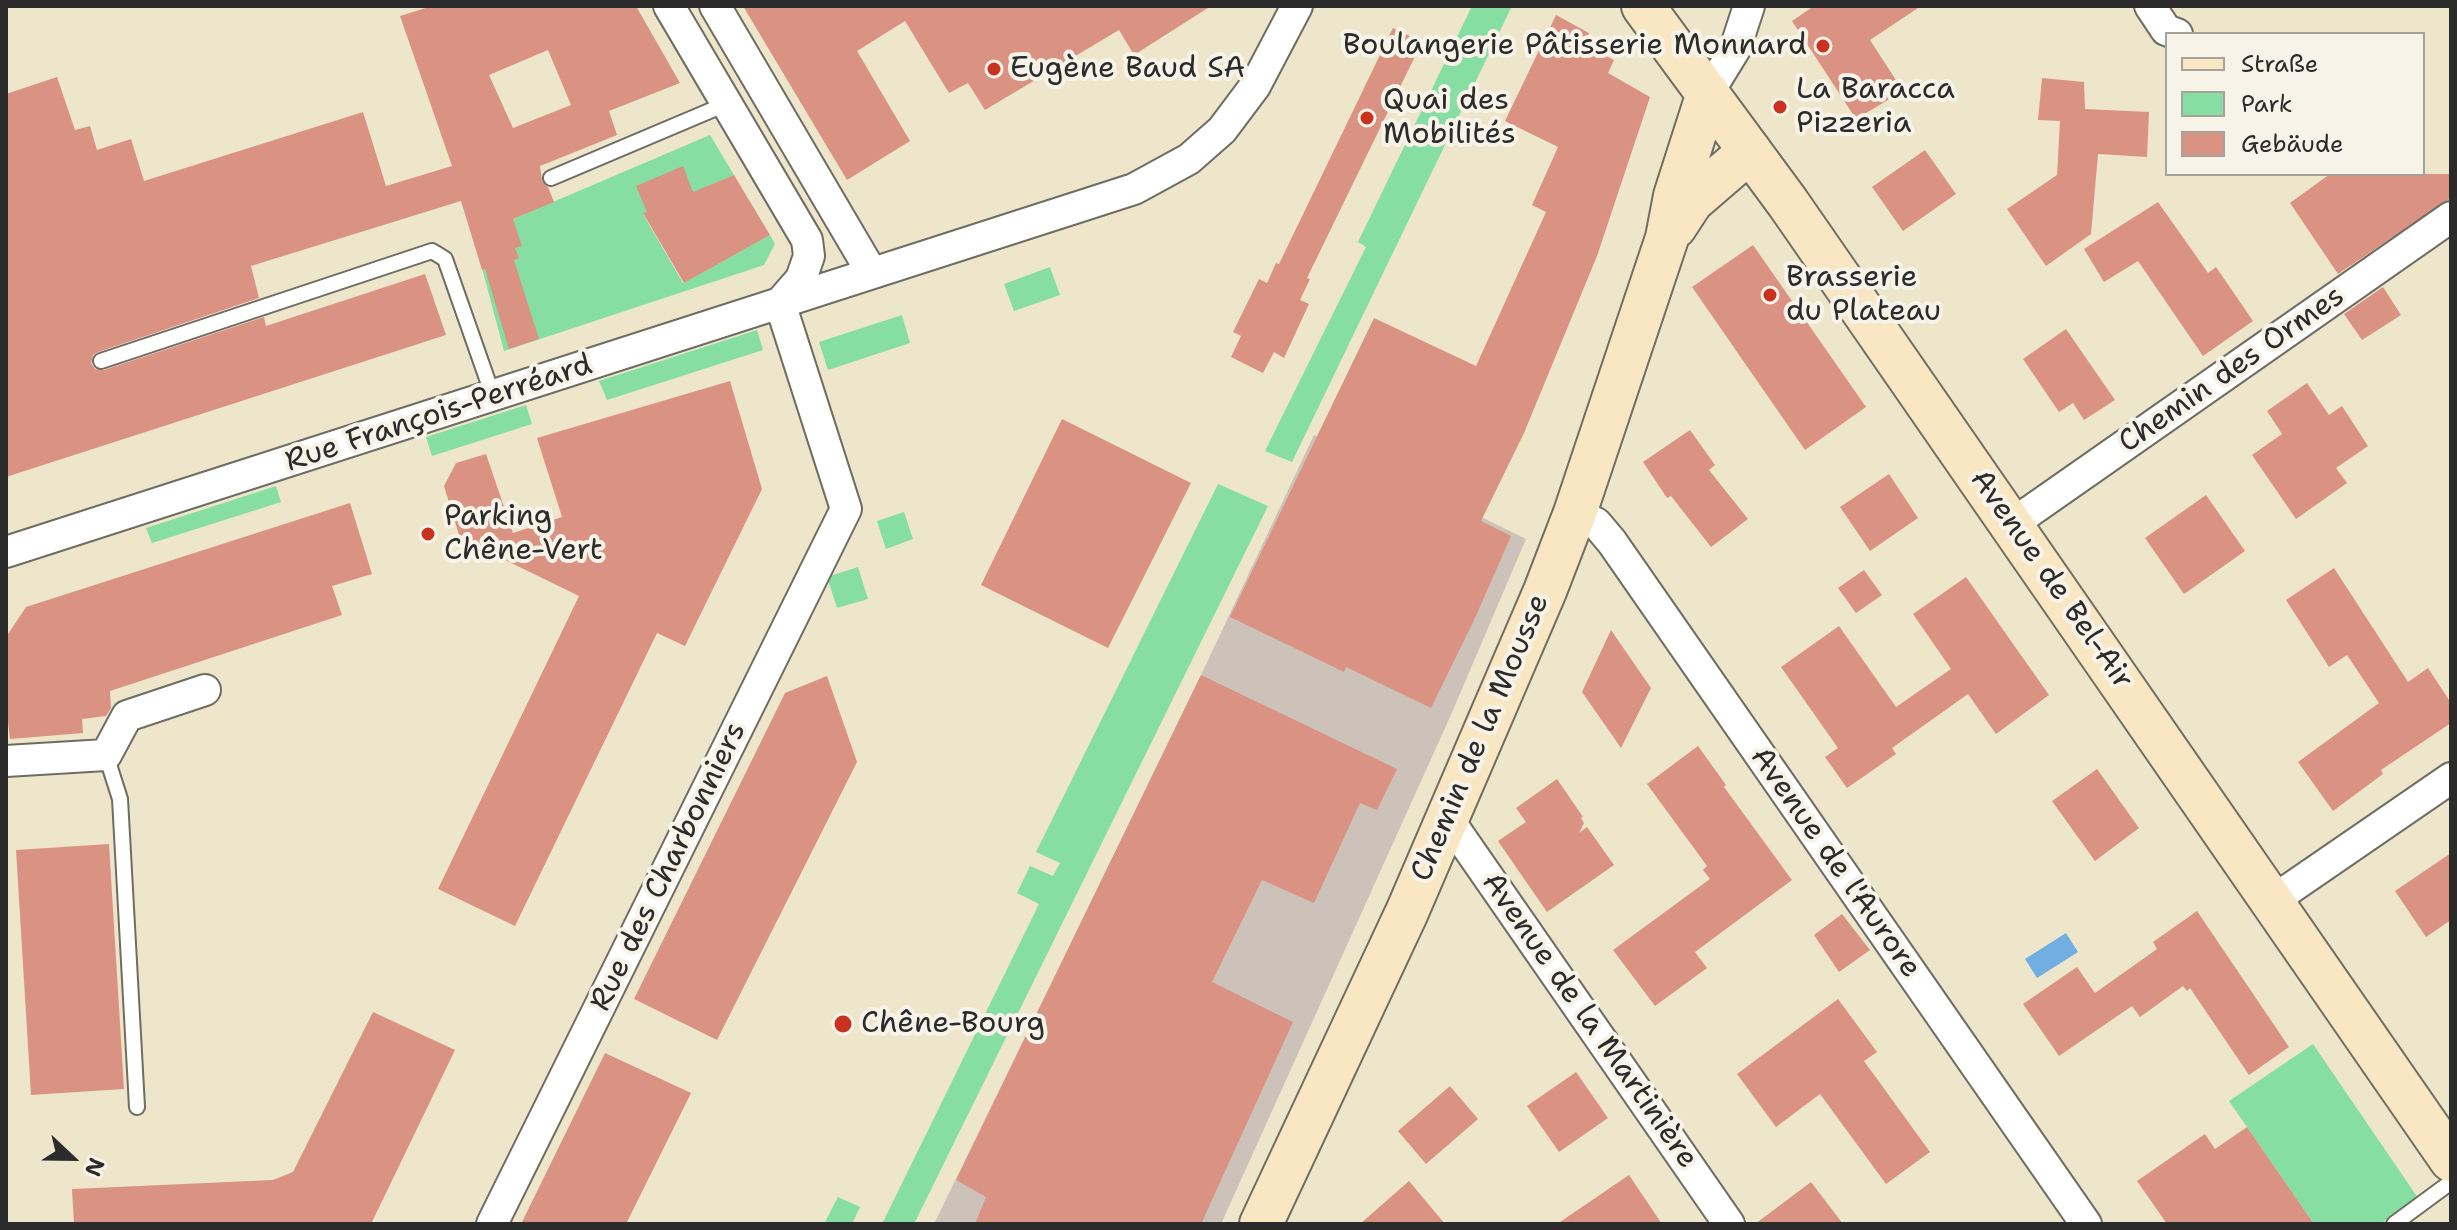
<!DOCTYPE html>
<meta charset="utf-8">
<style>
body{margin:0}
#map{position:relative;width:2457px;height:1230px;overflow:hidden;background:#ede6ca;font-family:"Shantell Sans",sans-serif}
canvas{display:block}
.frame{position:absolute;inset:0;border:8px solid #2b2b2b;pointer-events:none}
.legend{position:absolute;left:2165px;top:32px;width:260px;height:144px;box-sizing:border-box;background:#f7f3e8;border:2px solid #a5a39c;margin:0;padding:10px 14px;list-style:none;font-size:24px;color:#2b2b2b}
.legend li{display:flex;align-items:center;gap:16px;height:40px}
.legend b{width:40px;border:2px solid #a5a39c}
.north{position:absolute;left:32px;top:1118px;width:80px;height:80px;-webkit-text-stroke:6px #f7f3e8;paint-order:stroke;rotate:112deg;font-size:22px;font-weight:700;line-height:32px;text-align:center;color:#2b2b2b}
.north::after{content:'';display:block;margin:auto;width:28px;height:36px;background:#2b2b2b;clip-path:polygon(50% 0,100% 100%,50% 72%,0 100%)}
</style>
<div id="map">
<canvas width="2457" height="1230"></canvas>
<div class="frame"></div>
<ul class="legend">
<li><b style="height:10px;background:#f9e7c3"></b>Straße</li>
<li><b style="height:22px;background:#86dea3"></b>Park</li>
<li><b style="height:22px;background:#da9383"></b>Gebäude</li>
</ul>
<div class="north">N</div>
</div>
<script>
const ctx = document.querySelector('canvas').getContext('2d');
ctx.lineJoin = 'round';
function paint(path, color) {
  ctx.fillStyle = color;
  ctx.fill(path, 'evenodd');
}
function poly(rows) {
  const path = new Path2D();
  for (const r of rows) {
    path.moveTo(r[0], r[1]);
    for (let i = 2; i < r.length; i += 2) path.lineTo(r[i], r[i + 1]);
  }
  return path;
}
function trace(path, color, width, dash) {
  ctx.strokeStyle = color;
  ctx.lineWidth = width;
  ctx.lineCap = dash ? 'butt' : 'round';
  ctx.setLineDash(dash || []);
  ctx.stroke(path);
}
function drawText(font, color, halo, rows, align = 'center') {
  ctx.font = font + ' "Shantell Sans",sans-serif';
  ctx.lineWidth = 8;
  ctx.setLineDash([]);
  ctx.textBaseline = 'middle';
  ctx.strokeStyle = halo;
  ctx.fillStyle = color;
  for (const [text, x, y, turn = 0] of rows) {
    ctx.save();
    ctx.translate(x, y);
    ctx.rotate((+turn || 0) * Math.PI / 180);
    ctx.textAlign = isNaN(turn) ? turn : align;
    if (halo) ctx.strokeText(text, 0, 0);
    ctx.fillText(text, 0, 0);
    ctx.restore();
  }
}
paint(poly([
 [1314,435,1526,539,1450,717,1221,1224,934,1224,1201,675]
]), '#cdc2b9');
paint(poly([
 [1472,6,1512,6,1292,462,1265,451,1366,247,1358,242],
 [710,135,734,175,643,214,683,283,770,235,775,244,764,265,504,351,478,253,513,219],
 [1050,267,1060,295,1014,311,1004,284],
 [902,315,910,343,828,370,819,342],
 [757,330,763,350,607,400,599,381],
 [526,405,532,424,432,456,426,437],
 [1218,484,1268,506,914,1224,882,1224,1039,904,1017,893,1030,866,1053,876,1060,863,1036,852],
 [276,486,281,502,152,543,146,528],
 [904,512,913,539,886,549,877,521],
 [858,567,868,599,837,608,827,577],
 [2313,1044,2418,1198,2380,1224,2314,1224,2229,1101],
 [838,1197,860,1207,852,1224,824,1224]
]), '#86dea3');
paint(poly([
 [2066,933,2078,952,2037,978,2025,959]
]), '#71afe3');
paint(poly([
 [432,6,636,6,680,83,609,111,617,135,540,166,542,181,548,187,554,202,513,219,522,246,515,248,519,258,514,260,539,339,509,349,485,269,482,270,461,201,251,266,259,298,98,352,93,355,91,363,95,369,104,370,264,317,266,326,425,274,446,335,6,477,6,94,57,77,75,130,90,126,97,150,131,139,144,181,363,112,386,186,452,166,400,16],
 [548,50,571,105,513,128,489,75],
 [743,6,1211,6,1134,55,1119,30,985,110,968,83,949,93,905,21,857,51,910,141,847,180],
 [1814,6,1921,6,1870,40,1903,91,1856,119,1792,21],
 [1556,15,1589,33,1584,44,1614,60,1608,73,1650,97,1597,256,1524,433,1481,521,1511,536,1475,618,1431,708,1346,667,1344,672,1230,617,1374,318,1476,366,1546,212,1532,205,1558,147,1505,121],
 [1393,28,1422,42,1307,278,1310,279,1300,300,1309,304,1284,358,1274,352,1263,373,1231,357,1241,336,1233,332,1259,279,1267,283,1276,263,1279,264],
 [2042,78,2084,82,2085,109,2149,112,2147,157,2098,154,2091,234,2046,266,2007,209,2057,175,2060,121,2038,120],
 [1925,150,1956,194,1903,231,1872,187],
 [683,166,693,192,734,175,770,235,684,283,643,213,647,212,636,186],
 [2330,174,2451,174,2451,198,2338,274,2290,203],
 [2158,202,2208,273,2216,267,2253,321,2203,356,2138,261,2104,282,2084,249],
 [1753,245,1866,407,1805,450,1692,287],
 [2383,287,2401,315,2362,340,2344,314],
 [2066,329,2115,400,2084,420,2073,403,2059,412,2023,359],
 [730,381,762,489,685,646,657,633,515,926,438,889,579,596,460,538,444,486,456,463,486,454,513,533,562,517,537,438],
 [2307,383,2329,415,2342,406,2368,446,2336,468,2347,483,2296,519,2252,455,2282,434,2267,411],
 [1062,419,1191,483,1108,648,981,585],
 [1690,430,1715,465,1709,470,1748,519,1711,547,1671,496,1667,498,1643,462],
 [1889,474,1918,518,1870,551,1840,507],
 [2206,495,2245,551,2184,594,2145,538],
 [350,503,372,574,332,586,342,615,110,691,111,708,106,716,82,719,83,733,10,739,6,705,6,637,26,607],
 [2334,568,2408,682,2428,668,2451,703,2451,723,2381,770,2383,774,2333,811,2298,762,2379,703,2347,655,2329,667,2286,600],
 [1864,570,1882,595,1856,613,1838,588],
 [1966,577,2049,695,1996,734,1968,694,1892,748,1896,754,1847,788,1825,757,1838,748,1781,667,1839,626,1896,707,1951,669,1913,614],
 [1611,630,1651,688,1621,748,1582,692],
 [1201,675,1397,769,1377,810,1360,803,1314,903,1262,880,1212,982,1293,1022,1201,1224,975,1224,986,1197,956,1180],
 [827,676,857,762,717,1040,634,999,785,693],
 [1698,746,1726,785,1724,787,1792,880,1695,952,1707,968,1655,1006,1613,950,1710,879,1703,870,1707,866,1647,784],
 [2097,769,2139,828,2095,861,2052,801],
 [1557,779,1583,817,1581,818,1584,823,1579,833,1587,827,1614,865,1547,912,1498,841,1526,822,1516,808],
 [109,844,124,1089,31,1095,16,850],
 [2451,853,2451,920,2426,937,2395,891],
 [2197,911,2289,1047,2249,1075,2190,988,2187,991,2183,986,2140,1017,2132,1006,2059,1056,2023,1004,2077,967,2095,993,2157,949,2153,942],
 [1842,914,1870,950,1839,972,1814,935],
 [1838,999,1877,1052,1864,1061,1930,1152,1886,1184,1820,1094,1776,1127,1737,1074],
 [373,1012,455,1050,371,1224,74,1224,72,1189,273,1180,293,1172],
 [605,1053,691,1093,626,1224,521,1224],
 [1576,1072,1608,1118,1559,1152,1527,1106],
 [1450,1086,1478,1119,1426,1164,1398,1131],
 [2247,1127,2314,1224,2167,1224,2137,1181,2205,1134,2215,1149],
 [1629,1175,1662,1224,1557,1224],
 [1409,1181,1445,1224,1360,1224],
 [1811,1182,1843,1224,1755,1224]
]), '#da9383');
const lane = poly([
 [551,178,726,104],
 [101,361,432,251,445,259,493,396],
 [106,755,120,799,137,1107],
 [2394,1224,2451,1182]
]);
const street = poly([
 [715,6,872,273],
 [2150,6,2166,30,2177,34],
 [1708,93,1735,49,1749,6],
 [1575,513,1596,523,1612,542,2086,1224],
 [2012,524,2451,217],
 [6,552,1134,189,1189,159,1222,130,1255,86,1297,6],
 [6,761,106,755,127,716,205,690],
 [1448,819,1729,1224],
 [2272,901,2451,778],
 [492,1224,846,509,780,303,801,279,809,256,807,240,669,6]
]);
const secondary = poly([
 [1643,6,1788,203,2451,1160],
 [1675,227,1692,201,1750,151],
 [1261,1224,1407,912,1545,591,1575,513,1667,238,1675,196,1708,93]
]);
trace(lane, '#6f6c63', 18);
trace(street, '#6f6c63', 34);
trace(secondary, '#6f6c63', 46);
trace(lane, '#fff', 14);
trace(street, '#fff', 30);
trace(secondary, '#f9e7c3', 42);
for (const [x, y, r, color] of [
 [1823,46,8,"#c8321e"],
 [994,69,8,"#c8321e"],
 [1780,107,8,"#c8321e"],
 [1367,118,8,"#c8321e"],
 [1770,295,8,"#c8321e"],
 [428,534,8,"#c8321e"],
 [843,1024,10,"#c8321e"]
]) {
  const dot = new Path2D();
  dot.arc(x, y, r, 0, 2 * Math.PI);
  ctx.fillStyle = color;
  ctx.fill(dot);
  trace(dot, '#f7f3e8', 3);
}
drawText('30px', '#2b2b2b', '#f7f3e8', [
 ["Boulangerie Pâtisserie Monnard",1807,46,"right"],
 ["Eugène Baud SA",1010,69],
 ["La Baracca",1796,90],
 ["Pizzeria",1796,124],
 ["Quai des",1383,101],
 ["Mobilités",1383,135],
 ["Brasserie",1786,278],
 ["du Plateau",1786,312],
 ["Parking",444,517],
 ["Chêne-Vert",444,551],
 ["Chêne-Bourg",861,1024]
], 'left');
drawText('30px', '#2b2b2b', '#f7f3e8', [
 ["Chemin des Ormes",2232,370,-35],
 ["Rue François-Perréard",439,414,-18],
 ["Avenue de Bel-Air",2051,580,55],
 ["Chemin de la Mousse",1481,738,-67],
 ["Avenue de l'Aurore",1835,863,55],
 ["Rue des Charbonniers",669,867,-64],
 ["Avenue de la Martinière",1589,1021,55]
]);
</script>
